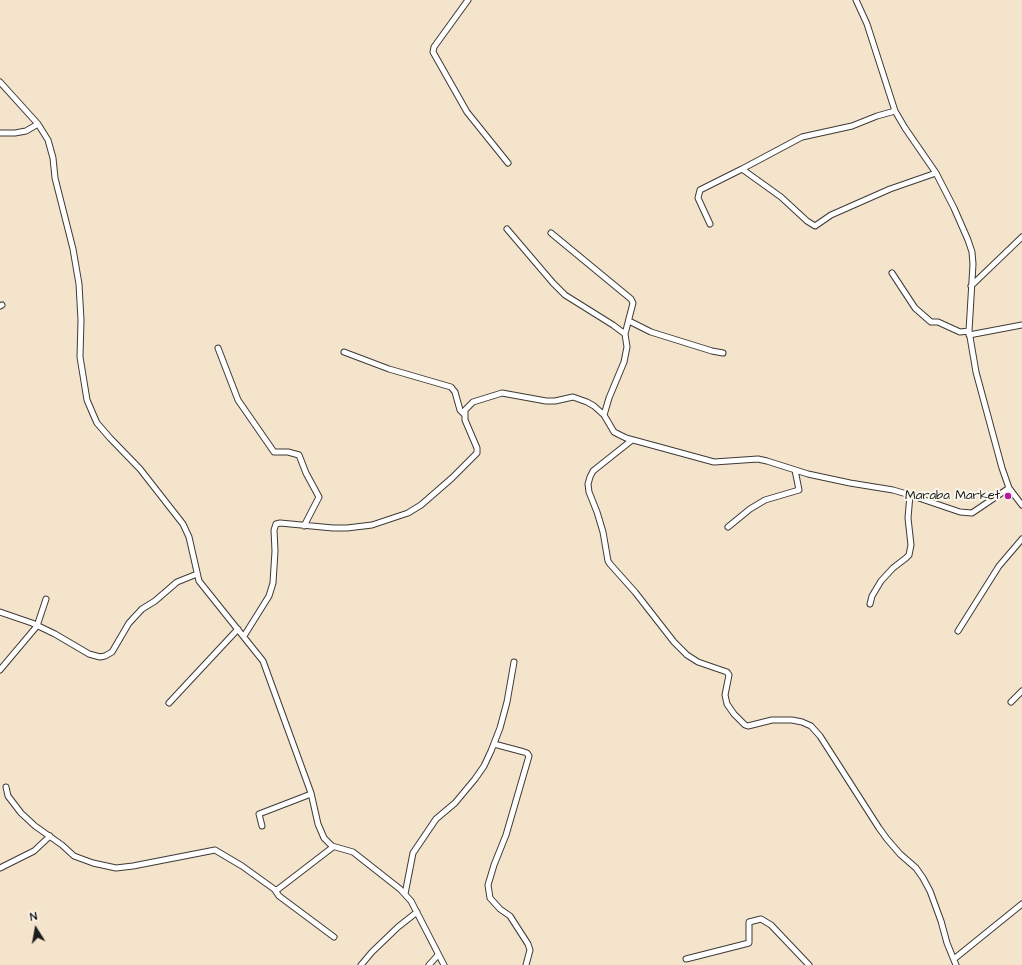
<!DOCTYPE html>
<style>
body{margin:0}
#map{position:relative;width:1022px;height:965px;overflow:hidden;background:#f5e4cc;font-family:"Architects Daughter",sans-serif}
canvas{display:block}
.north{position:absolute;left:16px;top:909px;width:40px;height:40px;-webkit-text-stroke:3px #fbf7ec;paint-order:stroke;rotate:349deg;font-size:11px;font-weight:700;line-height:16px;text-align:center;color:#1c1c1c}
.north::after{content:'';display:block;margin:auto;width:14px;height:18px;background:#1c1c1c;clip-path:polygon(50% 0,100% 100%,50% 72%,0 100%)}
</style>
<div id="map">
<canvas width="1022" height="965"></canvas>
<div class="north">N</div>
</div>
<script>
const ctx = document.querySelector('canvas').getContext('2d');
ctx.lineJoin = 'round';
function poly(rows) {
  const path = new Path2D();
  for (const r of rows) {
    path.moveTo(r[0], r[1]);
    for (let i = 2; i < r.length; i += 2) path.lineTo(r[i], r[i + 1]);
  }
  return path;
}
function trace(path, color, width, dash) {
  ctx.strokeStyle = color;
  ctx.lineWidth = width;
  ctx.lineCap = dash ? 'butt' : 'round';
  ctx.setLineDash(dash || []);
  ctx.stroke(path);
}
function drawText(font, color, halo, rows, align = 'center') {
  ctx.font = font + ' "Architects Daughter",sans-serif';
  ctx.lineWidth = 4;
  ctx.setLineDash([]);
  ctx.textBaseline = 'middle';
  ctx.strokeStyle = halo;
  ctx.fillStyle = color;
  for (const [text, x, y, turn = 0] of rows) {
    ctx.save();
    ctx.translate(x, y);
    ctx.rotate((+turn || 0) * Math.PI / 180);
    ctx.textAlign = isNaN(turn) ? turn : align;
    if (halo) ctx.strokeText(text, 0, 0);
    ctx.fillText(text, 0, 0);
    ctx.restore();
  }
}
const minor = poly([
 [468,0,434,47,433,52,467,112,508,163],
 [856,0,867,24,895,111,905,128,936,173,954,208,968,240,972,252,973,264,969,331,976,372,1002,468,1009,488,1022,505],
 [0,82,38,124,48,140,53,158,55,178,73,249,79,284,81,320,80,357,87,400,93,414,97,423,110,438,140,469,183,524,189,537,199,581,263,661,311,793,318,824,324,838,332,846,353,852,400,889,411,901,444,965],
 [0,133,15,133,26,131,38,124],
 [742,169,781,197,807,221,815,226,831,215,890,189,936,173],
 [710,224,698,198,700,190,742,169,802,137,852,126,877,116,895,111],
 [507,229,553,283,565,295,613,325,625,334,627,347,624,362,609,398,604,415],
 [551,233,631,299,633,303,625,334],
 [892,273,915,308,931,322,938,322,960,332,969,331],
 [971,286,1022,237],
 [0,306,2,305],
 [629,321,651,332,712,351,723,353],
 [969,335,1022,325],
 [218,348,238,400,274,452,288,452,299,455,306,473,319,497,304,526],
 [344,352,389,369,451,387,455,392,460,410,464,414],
 [632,440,593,471,590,477,588,484,589,492,597,512,603,532,608,561,610,564,635,592,674,642,687,655,698,662,727,672,729,675,725,695,727,704,734,714,745,725,748,726,772,720,792,720,802,722,811,726,820,736,879,828,887,839,900,854,916,868,923,878,930,891,941,921,947,943,956,965],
 [728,527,750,509,765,500,799,490,795,470],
 [870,604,872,596,881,581,893,568,906,558,909,555,911,545,908,518,910,495],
 [0,612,32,623,55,634,89,654,100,657,105,656,112,652,129,623,142,609,155,601,177,582,197,574],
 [958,631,999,566,1022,539],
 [244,636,269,596,273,583,275,551,274,530,276,524,280,523,333,528,347,528,372,525,408,513,421,505,452,478,477,453,477,448,465,420,465,410,473,402,502,393,546,401,555,401,573,397,587,402,594,406,604,415,614,432,626,438,714,462,758,459,767,461,808,474,850,483,893,490,910,495,960,512,972,513,1009,488],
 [0,670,37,626,46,599],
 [1011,702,1022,691],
 [169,703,238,629],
 [494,744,524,752,527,753,529,756,506,835,494,865,488,885,490,898,500,909,510,916,528,944,530,950,526,965],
 [6,787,8,796,21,813,35,826,62,845,74,856,93,863,116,868,133,866,215,850,242,866,274,889,277,890,333,847],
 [262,826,259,814,311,794],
 [0,868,34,851,50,836],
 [275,890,279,896,334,937],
 [405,894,413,853,436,819,455,803,475,779,484,766,491,751,500,728,507,702,514,662],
 [686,959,749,943,749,922,761,919,771,925,809,965],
 [954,959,1022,904],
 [361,965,372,952,398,927,417,912],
 [429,965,438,955]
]);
trace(minor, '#3d3a36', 7);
trace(minor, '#fff', 5);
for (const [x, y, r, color] of [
 [1008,496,4,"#b5179e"]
]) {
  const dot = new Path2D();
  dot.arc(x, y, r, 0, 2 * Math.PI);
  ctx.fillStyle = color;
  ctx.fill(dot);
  trace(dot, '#fbf7ec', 1.5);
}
drawText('13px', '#1c1c1c', '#fbf7ec', [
 ["Maraba Market",1000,496]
], 'right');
</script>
